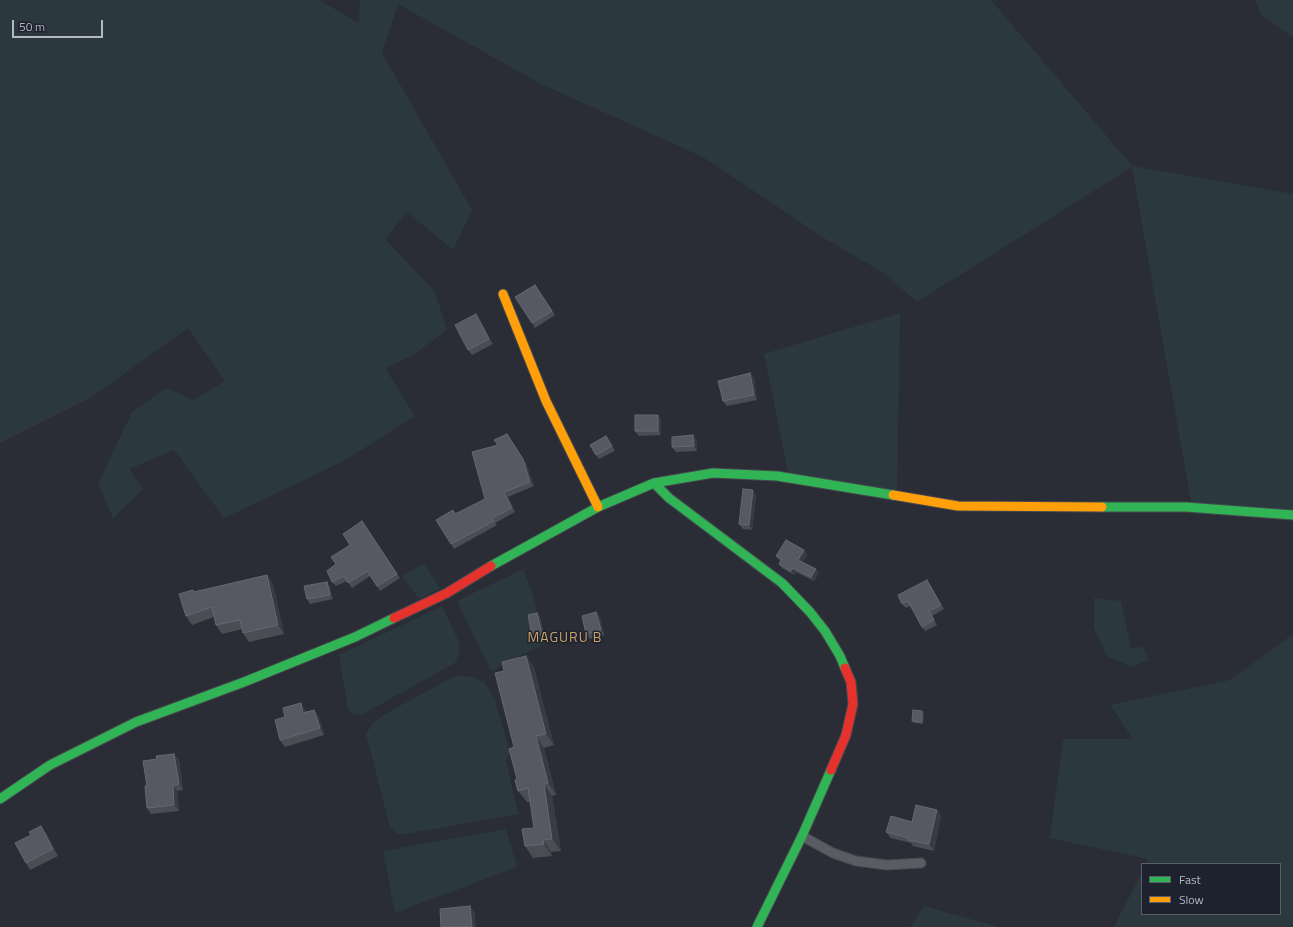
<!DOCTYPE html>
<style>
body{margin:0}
#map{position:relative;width:1293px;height:927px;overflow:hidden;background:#2a2d35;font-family:"Titillium Web",sans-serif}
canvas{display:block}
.legend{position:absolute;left:1141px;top:863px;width:140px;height:52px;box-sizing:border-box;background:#1e222f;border:1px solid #5a5e6b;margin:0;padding:5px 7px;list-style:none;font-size:12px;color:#b4b8c6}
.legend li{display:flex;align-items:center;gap:8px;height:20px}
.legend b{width:20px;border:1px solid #5a5e6b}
.scale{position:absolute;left:12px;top:20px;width:91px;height:18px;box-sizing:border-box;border:2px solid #b4b8c6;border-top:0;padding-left:5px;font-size:12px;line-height:14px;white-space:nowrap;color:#b4b8c6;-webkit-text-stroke:3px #1e222f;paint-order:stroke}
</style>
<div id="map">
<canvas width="1293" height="927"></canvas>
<ul class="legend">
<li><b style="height:5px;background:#30b455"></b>Fast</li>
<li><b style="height:5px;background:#ff9f0a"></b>Slow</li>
</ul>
<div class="scale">50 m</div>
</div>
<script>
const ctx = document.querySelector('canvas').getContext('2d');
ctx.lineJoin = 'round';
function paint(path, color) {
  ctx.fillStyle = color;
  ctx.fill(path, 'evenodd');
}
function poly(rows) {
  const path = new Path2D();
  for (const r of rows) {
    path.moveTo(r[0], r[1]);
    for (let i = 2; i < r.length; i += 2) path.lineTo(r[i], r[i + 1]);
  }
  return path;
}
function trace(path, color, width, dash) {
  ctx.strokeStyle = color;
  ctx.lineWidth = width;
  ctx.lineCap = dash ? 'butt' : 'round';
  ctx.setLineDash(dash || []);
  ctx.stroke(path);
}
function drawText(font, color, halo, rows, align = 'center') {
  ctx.font = font + ' "Titillium Web",sans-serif';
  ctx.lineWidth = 3;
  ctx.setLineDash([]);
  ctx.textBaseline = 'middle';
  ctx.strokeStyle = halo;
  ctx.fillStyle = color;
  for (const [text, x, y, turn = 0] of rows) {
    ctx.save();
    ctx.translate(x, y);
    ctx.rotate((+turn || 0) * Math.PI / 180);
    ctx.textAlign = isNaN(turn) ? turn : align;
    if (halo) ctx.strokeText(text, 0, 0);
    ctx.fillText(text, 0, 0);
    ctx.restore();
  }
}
paint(poly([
 [0,0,319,0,359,23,360,0,991,0,1132,166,1293,194,1293,513,1193,513,1132,167,917,302,882,272,824,238,703,157,541,84,398,4,382,53,472,210,453,250,407,212,385,239,435,292,447,330,412,356,385,368,415,416,344,461,224,518,174,450,129,469,143,489,113,518,98,484,132,412,166,388,194,400,225,381,188,328,90,398,0,443],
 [1255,0,1293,0,1293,37,1261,15],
 [900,313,897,493,789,478,764,354],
 [424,564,440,588,419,599,402,576],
 [523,569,534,597,544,644,491,671,457,601],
 [1094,598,1121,601,1131,648,1143,647,1149,660,1131,667,1107,656,1094,628],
 [442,606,459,642,459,653,455,663,361,715,353,714,348,709,339,655],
 [1293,634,1293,927,1114,927,1142,872,1142,914,1280,914,1280,864,1146,864,1148,859,1050,838,1063,739,1133,739,1110,705,1230,680],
 [457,675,472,677,485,683,494,697,510,752,506,761,518,814,406,834,398,834,390,827,366,734,374,722,385,714],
 [506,829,517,867,395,913,383,851],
 [924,906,952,914,999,927,910,927]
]), '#2b393e');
const street = poly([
 [802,836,833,853,856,861,887,865,921,863]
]);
const fast = poly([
 [654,483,669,498,782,583,810,612,825,631,840,656,845,668],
 [1102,507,1186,507,1293,515],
 [491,566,598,507,654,483,713,473,777,476,893,495],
 [0,799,50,765,136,722,244,682,355,637,394,618],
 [757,927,802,836,831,770]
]);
const slow = poly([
 [503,294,546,401,598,507],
 [893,495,958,506,1102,507]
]);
const jam = poly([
 [394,618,447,593,491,566],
 [831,770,846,735,853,704,851,682,845,668]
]);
trace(street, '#46484e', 11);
trace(fast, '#46484e', 11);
trace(slow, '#46484e', 11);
trace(jam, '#46484e', 11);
trace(street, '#5a5c63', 9);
trace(fast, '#30b455', 9);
trace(slow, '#ff9f0a', 9);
trace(jam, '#e5322d', 9);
paint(poly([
 [535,285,555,315,535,328,532,323],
 [476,314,479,319,493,344,472,355,468,350],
 [754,378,757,400,727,406,723,401],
 [658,415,661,420,661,435,639,436,635,431],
 [609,440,615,451,599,459,596,455],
 [697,440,697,451,676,452,672,447],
 [526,463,534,486,508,497,515,512,495,523,497,525,454,549,451,544,453,510,456,514,485,499],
 [756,495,752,530,743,529,739,524],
 [362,521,400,578,380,591,370,576,352,588,347,581,336,586,332,582,336,564,350,545],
 [804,550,807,555,802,562,819,573,814,581,796,572,794,575,782,568,779,564,781,561,779,560,776,556],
 [267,575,273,584,284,634,249,642,243,633,242,629,222,634,216,625,214,617,192,625,186,616,193,590,195,592],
 [327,582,330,587,333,599,310,604,307,599],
 [930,585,944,609,932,616,937,625,925,631,922,627,910,606,906,608,902,604],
 [596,612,600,617,604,635,590,639,586,634],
 [537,613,540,617,545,639,536,641,532,636],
 [526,656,534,668,554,745,544,748,556,795,552,796,561,851,551,852,552,856,533,858,525,846,534,828,530,802,527,802,518,791,514,747,504,671],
 [305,710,306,712,314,710,319,717,324,735,285,747,280,740,285,717],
 [922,711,924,714,923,724,914,723,912,721],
 [174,754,179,760,183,790,177,791,179,811,151,814,147,808,147,786,157,759],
 [937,810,941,816,934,851,913,846,911,843,891,838,886,832,912,822],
 [46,833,58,856,30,870,26,863]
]), '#4b4d55');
paint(poly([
 [476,314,479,319,493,344,489,339],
 [750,373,754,378,757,400,754,395],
 [658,415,661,420,661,435,658,431],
 [507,434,526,463,534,486,530,482],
 [693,435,697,440,697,451,694,446],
 [753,490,756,495,752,530,749,525],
 [504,492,508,497,515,512,512,508],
 [804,550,807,555,801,564,798,560],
 [793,568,796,572,794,575,791,571],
 [816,569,819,573,814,581,811,577],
 [267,575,273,584,284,634,278,625],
 [927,580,930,585,944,609,941,605],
 [327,582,330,587,333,599,330,595],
 [596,612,600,617,604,635,601,630],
 [537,613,540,617,545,639,542,634],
 [526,656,534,668,554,745,546,734],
 [301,703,305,710,308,720,303,713],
 [314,710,319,717,324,735,320,728],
 [922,711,924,714,923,724,922,722],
 [536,736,544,748,556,795,548,783],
 [174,754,179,760,183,790,179,784],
 [544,784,552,796,561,851,552,839],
 [173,785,177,791,179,811,174,805],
 [937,810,941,816,934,851,929,844],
 [41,826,46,833,58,856,53,849],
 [543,840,551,852,552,856,544,844],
 [470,906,475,913,476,927,472,927]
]), '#393b43');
const building = poly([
 [535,285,552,311,532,323,515,297,535,285],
 [476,314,489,339,468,350,455,325,476,314],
 [750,373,754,395,723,401,718,381,750,373],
 [635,415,658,415,658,431,635,431,635,415],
 [507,434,523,459,530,482,504,492,512,508,492,518,494,521,451,544,436,520,453,510,455,514,485,499,472,452,498,445,494,440,507,434],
 [693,435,694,446,672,447,672,437,693,435],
 [606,436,612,446,596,455,590,445,606,436],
 [743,489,753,490,749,525,739,524,743,489],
 [362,521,397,574,377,586,367,571,348,583,344,576,332,582,327,571,336,564,331,557,350,545,343,534,362,521],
 [786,540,804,550,798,560,816,569,811,577,793,568,791,571,779,564,782,559,776,556,786,540],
 [267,575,278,625,243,633,240,620,216,625,212,607,186,616,179,594,193,590,194,592,267,575],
 [927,580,941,605,929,611,934,620,922,627,908,601,902,604,898,595,927,580],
 [327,582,330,595,307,599,304,586,327,582],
 [596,612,601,630,586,634,582,616,596,612],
 [537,613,542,634,532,636,528,615,537,613],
 [526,656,546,734,536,736,548,783,544,784,552,839,543,840,544,844,525,846,522,829,534,828,528,788,518,791,515,780,517,779,509,749,514,747,495,673,504,671,502,662,526,656],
 [301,703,303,713,314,710,320,728,280,740,275,720,285,717,283,708,301,703],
 [913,710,922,711,922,722,912,721,913,710],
 [174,754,179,784,173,785,174,805,147,808,145,786,147,786,143,761,157,759,156,756,174,754],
 [916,805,937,810,929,844,908,840,909,838,886,832,891,816,912,822,916,805],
 [41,826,53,849,26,863,15,843,31,835,29,832,41,826],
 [470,906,472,927,441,927,440,909,470,906]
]);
paint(building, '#565961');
trace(building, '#656871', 1);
ctx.letterSpacing = '1px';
drawText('14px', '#caa46b', '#1e222f', [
 ["MAGURU B",565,639]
]);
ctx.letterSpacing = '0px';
</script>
